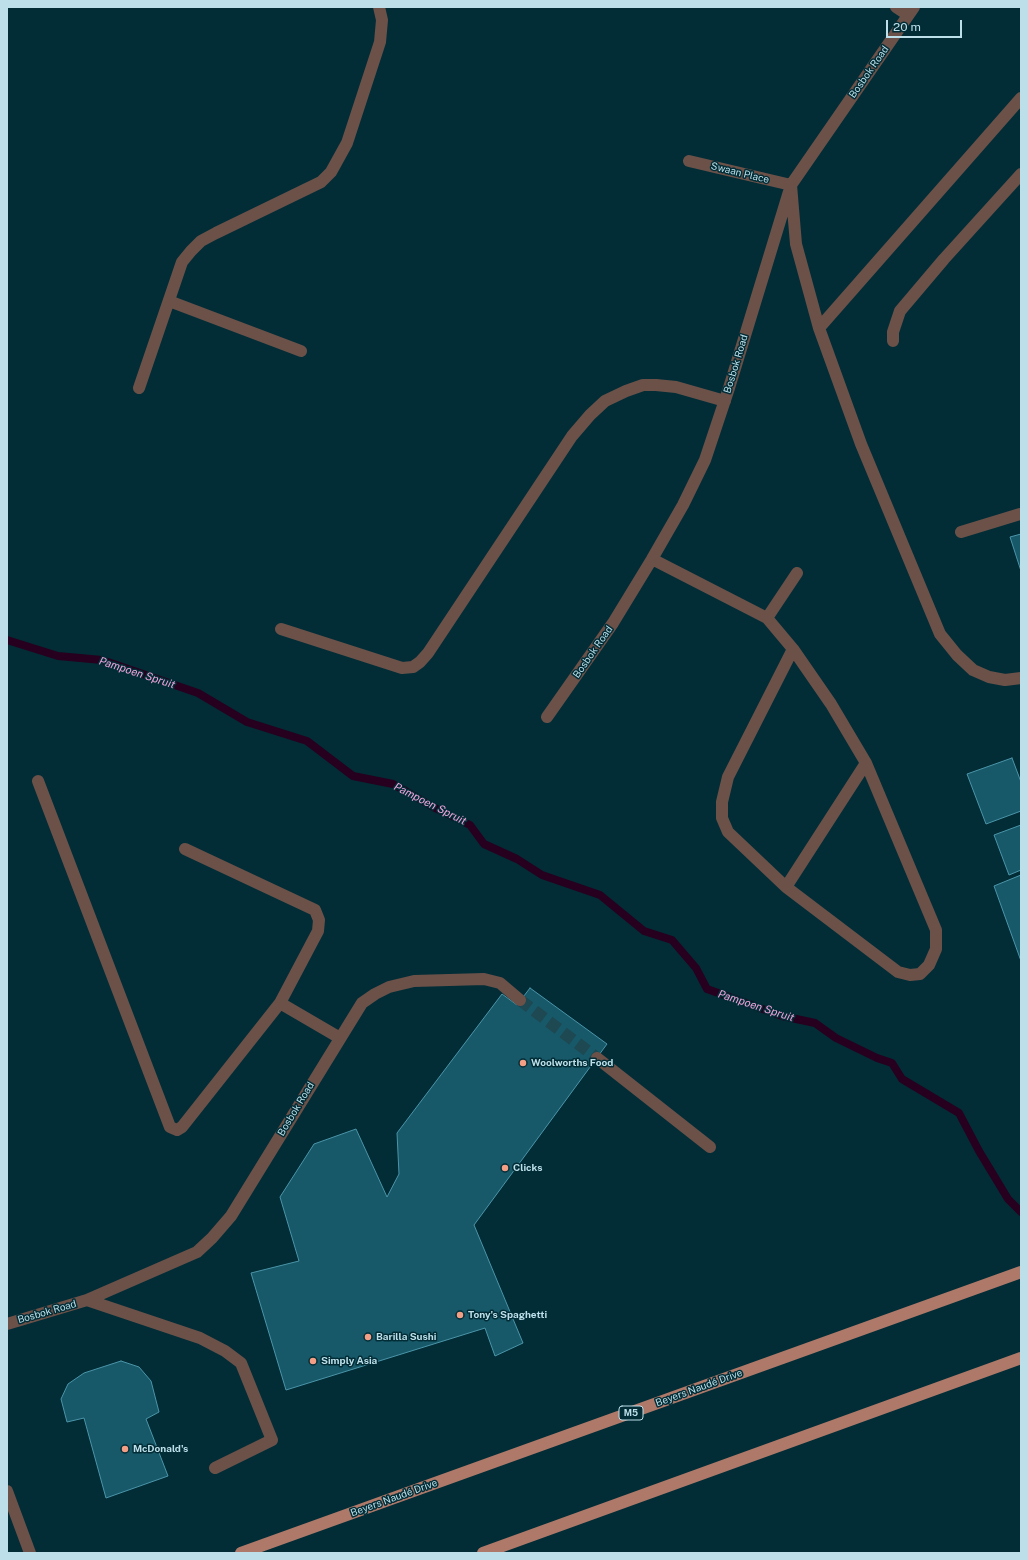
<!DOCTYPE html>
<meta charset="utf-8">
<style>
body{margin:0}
#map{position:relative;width:1028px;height:1560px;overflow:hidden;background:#022d37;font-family:"Public Sans",sans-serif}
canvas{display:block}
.frame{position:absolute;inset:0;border:8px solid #bcdfe9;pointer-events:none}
.scale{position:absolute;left:886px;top:20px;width:76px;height:18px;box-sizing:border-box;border:2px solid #bcdfe9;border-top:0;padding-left:5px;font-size:12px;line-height:14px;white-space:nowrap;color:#bcdfe9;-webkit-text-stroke:3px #022d37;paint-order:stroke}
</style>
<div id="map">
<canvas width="1028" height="1560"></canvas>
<div class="frame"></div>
<div class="scale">20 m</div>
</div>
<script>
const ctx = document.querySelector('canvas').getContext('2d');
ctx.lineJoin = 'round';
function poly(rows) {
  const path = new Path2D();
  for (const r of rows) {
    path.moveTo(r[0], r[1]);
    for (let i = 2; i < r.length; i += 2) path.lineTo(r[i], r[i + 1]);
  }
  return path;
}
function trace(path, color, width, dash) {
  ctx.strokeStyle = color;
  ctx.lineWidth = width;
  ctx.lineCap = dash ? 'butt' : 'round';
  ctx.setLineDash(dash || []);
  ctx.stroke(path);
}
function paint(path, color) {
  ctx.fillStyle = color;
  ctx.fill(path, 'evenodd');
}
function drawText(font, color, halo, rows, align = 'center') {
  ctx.font = font + ' "Public Sans",sans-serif';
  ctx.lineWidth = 3;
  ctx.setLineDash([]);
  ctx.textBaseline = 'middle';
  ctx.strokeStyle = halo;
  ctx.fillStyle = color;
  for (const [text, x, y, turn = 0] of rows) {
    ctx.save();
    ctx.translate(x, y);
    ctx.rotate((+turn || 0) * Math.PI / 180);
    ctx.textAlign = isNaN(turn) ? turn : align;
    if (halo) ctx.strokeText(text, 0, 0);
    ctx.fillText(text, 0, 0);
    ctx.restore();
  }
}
trace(poly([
 [7,640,58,656,102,660,198,693,247,722,307,741,353,776,393,784,435,808,470,825,484,844,517,859,542,875,600,895,644,931,672,940,696,968,707,989,782,1016,815,1023,836,1038,877,1058,892,1063,902,1079,959,1113,979,1151,1008,1199,1021,1212]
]), '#26001e', 8);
const building = poly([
 [1021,534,1021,571,1010,537,1021,534],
 [1012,758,1021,782,1021,811,986,824,967,774,1012,758],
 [1021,825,1021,870,1009,875,994,835,1021,825],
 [1021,875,1021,961,994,886,1021,875],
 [530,988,607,1044,474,1225,523,1343,495,1356,485,1328,286,1390,251,1273,299,1261,280,1197,314,1144,356,1129,387,1197,399,1174,397,1133,502,994,517,1005,530,988],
 [121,1361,139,1367,151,1381,159,1412,146,1419,168,1476,106,1498,84,1418,67,1422,61,1399,68,1384,84,1373,121,1361]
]);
paint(building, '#175969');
trace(building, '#4b95a9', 1);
trace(poly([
 [520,1000,597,1058]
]), '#1e4852', 12, [12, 6]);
trace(poly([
 [896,7,908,15],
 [689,161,791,185,796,244,819,328,861,444,940,634,957,655,973,670,989,677,1005,680,1021,678],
 [169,301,301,351],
 [819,328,1021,98],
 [893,341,893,332,900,311,944,259,1021,174],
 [139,388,182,262,191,251,201,241,216,233,321,182,331,172,347,143,380,42,382,20,379,7],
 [961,532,1020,514],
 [652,559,767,618,793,649,831,704,866,763,936,930,936,949,929,965,920,974,910,975,898,972,786,887,728,832,722,818,722,802,728,777,793,649],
 [767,618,797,573],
 [281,629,402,668,413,667,420,662,428,653,572,436,590,415,605,401,626,391,643,385,656,385,676,387,725,401],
 [547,717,613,623,652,559,683,505,705,460,729,388,791,185,914,7],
 [38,781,170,1127,177,1130,182,1127,280,1003,318,931,319,920,315,910,185,849],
 [786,887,866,763],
 [280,1003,340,1038],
 [597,1058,710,1147],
 [87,1300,197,1252,212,1238,231,1216,362,1003,375,994,389,987,414,981,484,979,500,983,520,1000],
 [7,1324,87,1300,200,1338,225,1351,241,1363,272,1440,215,1468],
 [7,1491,30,1553]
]), '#6c5149', 12);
trace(poly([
 [241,1553,1021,1272],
 [483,1553,1021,1358]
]), '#af7969', 12);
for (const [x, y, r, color] of [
 [523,1063,4,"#f39f85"],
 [505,1168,4,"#f39f85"],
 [460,1315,4,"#f39f85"],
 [368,1337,4,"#f39f85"],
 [313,1361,4,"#f39f85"],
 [125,1449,4,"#f39f85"]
]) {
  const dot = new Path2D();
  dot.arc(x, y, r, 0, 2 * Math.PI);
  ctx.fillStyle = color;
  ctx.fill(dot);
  trace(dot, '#022d37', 1.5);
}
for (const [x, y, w] of [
 [631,1413,24]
]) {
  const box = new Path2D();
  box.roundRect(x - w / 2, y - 7, w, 14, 3);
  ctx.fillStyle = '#022d37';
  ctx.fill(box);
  trace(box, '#bcdfe9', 1);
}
drawText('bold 9px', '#bcdfe9', null, [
 ["M5",631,1413]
]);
drawText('10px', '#bcdfe9', '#022d37', [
 ["Bosbok Road",869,72,-55],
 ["Swaan Place",740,173,14],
 ["Bosbok Road",736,364,-73],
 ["Bosbok Road",593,652,-55],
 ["Bosbok Road",296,1109,-59],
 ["Bosbok Road",47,1312,-16],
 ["Beyers Naudé Drive",699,1388,-20],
 ["Beyers Naudé Drive",394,1498,-20]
]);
drawText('bold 10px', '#bcdfe9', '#022d37', [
 ["Woolworths Food",531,1063],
 ["Clicks",513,1168],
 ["Tony's Spaghetti",468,1315],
 ["Barilla Sushi",376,1337],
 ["Simply Asia",321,1361],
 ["McDonald's",133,1449]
], 'left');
drawText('italic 11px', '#f2a5dd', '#022d37', [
 ["Pampoen Spruit",137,673,18],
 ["Pampoen Spruit",430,804,27],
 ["Pampoen Spruit",756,1006,18]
]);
</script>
